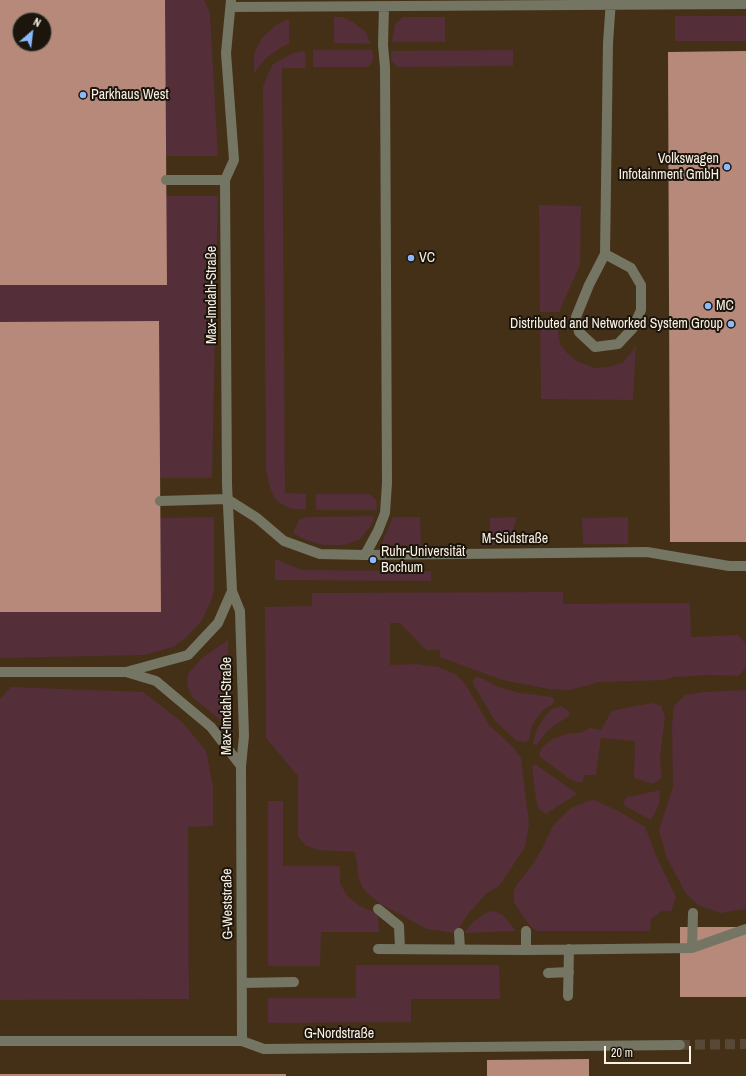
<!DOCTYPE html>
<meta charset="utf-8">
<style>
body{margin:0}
#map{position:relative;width:746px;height:1076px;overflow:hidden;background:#3a2b17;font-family:"Archivo Narrow",sans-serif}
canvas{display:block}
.north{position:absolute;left:12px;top:12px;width:40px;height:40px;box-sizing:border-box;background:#1b150c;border:1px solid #756d63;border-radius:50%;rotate:28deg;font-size:11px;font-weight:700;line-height:16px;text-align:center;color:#fbf1e5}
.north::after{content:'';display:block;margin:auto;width:14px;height:18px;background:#8bbafc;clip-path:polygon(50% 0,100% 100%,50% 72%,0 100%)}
.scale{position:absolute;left:604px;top:1046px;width:87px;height:18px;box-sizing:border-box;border:2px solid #fbf1e5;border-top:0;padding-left:5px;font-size:12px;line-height:14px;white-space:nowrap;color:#fbf1e5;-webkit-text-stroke:3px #1b150c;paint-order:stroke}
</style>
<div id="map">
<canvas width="746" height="1076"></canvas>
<div class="north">N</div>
<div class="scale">20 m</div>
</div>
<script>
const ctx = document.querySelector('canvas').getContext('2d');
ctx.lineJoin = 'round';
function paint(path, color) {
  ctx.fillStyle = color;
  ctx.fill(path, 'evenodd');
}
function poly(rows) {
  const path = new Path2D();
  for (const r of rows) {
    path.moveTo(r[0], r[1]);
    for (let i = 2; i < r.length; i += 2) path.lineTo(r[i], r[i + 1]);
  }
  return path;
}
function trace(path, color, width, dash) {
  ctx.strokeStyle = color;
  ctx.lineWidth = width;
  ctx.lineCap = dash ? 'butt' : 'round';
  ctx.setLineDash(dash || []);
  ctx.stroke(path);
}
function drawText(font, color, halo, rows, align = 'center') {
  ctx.font = font + ' "Archivo Narrow",sans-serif';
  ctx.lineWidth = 4;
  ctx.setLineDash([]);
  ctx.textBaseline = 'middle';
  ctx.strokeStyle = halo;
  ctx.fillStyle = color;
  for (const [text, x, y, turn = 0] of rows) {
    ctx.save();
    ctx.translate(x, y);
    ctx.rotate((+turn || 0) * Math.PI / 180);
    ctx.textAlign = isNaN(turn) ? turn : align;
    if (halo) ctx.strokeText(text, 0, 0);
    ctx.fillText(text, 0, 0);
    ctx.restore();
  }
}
paint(poly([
 [0,0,746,0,746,1076,0,1076],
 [20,20,44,20,44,44,20,44]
]), '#443017');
paint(poly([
 [165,0,204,0,210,13,218,156,165,156],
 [675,16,746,16,746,41,675,41],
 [334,17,343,17,353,22,365,31,371,44,334,43],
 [403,17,445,17,445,42,392,42,395,24],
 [289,19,289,44,282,47,266,58,254,73,254,54,262,38,276,25],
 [313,50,372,50,374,57,371,64,367,67,313,67],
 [513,50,513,66,398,67,392,62,391,57,391,51],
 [305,51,306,68,282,68,285,493,306,494,306,509,292,509,281,504,276,500,270,488,266,469,263,87,267,76,273,64,293,53],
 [166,196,218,196,212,478,160,478,0,322,0,285],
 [539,205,581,206,580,265,559,312,540,312],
 [540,322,559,323,558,331,560,344,567,353,577,361,594,368,608,367,622,363,632,352,636,344,633,400,541,399],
 [316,494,370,494,376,500,377,510,316,510],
 [375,516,370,527,359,540,343,545,324,545,306,540,293,533,299,520,306,517],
 [214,517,214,587,212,599,202,620,187,637,173,647,144,655,0,658,0,612,161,612,160,518],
 [393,517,420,517,421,545,381,545],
 [517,517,512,534,501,543,490,546,490,518],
 [628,517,628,544,583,544,582,518],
 [275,559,302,570,431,571,431,581,275,580],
 [563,592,563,604,690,603,691,637,738,635,746,644,746,667,739,676,710,675,673,677,665,680,600,682,570,690,549,689,502,680,440,657,440,650,426,650,400,623,390,623,390,665,416,664,438,667,455,674,464,682,489,725,512,746,521,758,529,824,525,847,499,886,487,893,467,915,456,933,427,929,379,903,364,890,359,879,355,852,319,850,306,846,298,836,298,776,266,738,265,607,312,606,312,593],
 [228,640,229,727,192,697,187,685,188,674,202,658],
 [479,677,501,688,520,693,552,697,555,701,551,705,544,709,538,716,532,726,529,739,526,742,517,741,495,721,472,682,475,678],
 [11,687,143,692,183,723,206,751,213,787,213,826,188,827,189,999,0,1000,0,699],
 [746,690,746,909,720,913,698,905,686,894,666,856,659,830,673,787,672,725,674,706,685,695,704,692],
 [653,703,661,706,665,717,660,756,662,778,653,784,634,778,635,741,601,738,596,775,585,775,582,783,571,780,539,756,541,749,546,744,554,738,570,733,581,733,590,728,601,730,611,712,619,709],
 [561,706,567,710,570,715,548,730,536,746,533,743,537,729,545,716,552,709],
 [535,764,572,790,577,794,546,814,538,808,535,792,532,767],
 [660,790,659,805,651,820,625,806,623,801,628,797],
 [595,800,622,813,645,827,657,858,676,897,671,911,662,911,651,919,650,931,537,931,530,926,519,910,514,902,514,891,518,883,533,864,542,849,553,826,571,808,588,801],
 [268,801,283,801,283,866,340,866,340,883,347,896,360,906,378,914,379,932,321,932,320,966,268,966],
 [494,911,503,915,516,931,464,933,472,923,485,913],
 [356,965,499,965,500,999,411,999,411,1022,268,1023,268,998,356,998]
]), '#542e39');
paint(poly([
 [0,0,165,0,167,285,0,285],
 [20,20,44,20,44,44,20,44],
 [746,51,746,542,670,542,668,52],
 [159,321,161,612,0,612,0,322],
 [680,927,746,927,746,997,680,997],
 [589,1059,589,1076,487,1076,487,1060],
 [0,1074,286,1074,286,1076,0,1076]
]), '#b7897b');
trace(poly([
 [680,1045,746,1044]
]), '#574936', 10, [10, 5]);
trace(poly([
 [231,0,226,53,234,160,225,180,227,484,232,591,240,611,244,736,241,766,242,1041],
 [231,7,746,4],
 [166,180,225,180],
 [605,254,631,268,641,285,641,310,633,328,618,344,595,347,579,332,576,317,589,285,605,254,608,43,611,0],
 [227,499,257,518,284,541,320,554,365,555,647,552,729,566,746,566],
 [160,501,227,499],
 [365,555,378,531,385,513,387,483,385,67,383,45,384,6],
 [0,672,126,672,188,655,218,623,232,591],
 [126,672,156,681,211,727,241,766],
 [378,909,399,926,400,949],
 [526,931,526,950],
 [459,933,460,949],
 [692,948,693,913],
 [378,949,526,950,692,948,746,929],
 [548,973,569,972],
 [242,983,294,982],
 [568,996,569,949],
 [0,1041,242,1041,264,1049,680,1045]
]), '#757563', 10);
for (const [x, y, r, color] of [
 [83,95,4,"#8bbafc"],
 [727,167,4,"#8bbafc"],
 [411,258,4,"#8bbafc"],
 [708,306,4,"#8bbafc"],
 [731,324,4,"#8bbafc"],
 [373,560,4,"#8bbafc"]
]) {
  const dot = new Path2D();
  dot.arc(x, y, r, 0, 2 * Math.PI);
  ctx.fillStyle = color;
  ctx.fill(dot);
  trace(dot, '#1b150c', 1.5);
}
drawText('14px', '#fbf1e5', '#1b150c', [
 ["Parkhaus West",91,95],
 ["Volkswagen",719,159,"right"],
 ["Infotainment GmbH",719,175,"right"],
 ["VC",419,258],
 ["MC",716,306],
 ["Distributed and Networked System Group",723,324,"right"],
 ["Ruhr-Universität",381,552],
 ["Bochum",381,568]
], 'left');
drawText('14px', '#fbf1e5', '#1b150c', [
 ["Max-Imdahl-Straße",212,295,-90],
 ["M-Südstraße",515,539],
 ["Max-Imdahl-Straße",227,706,-90],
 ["G-Weststraße",228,904,-91],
 ["G-Nordstraße",339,1034]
]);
</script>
